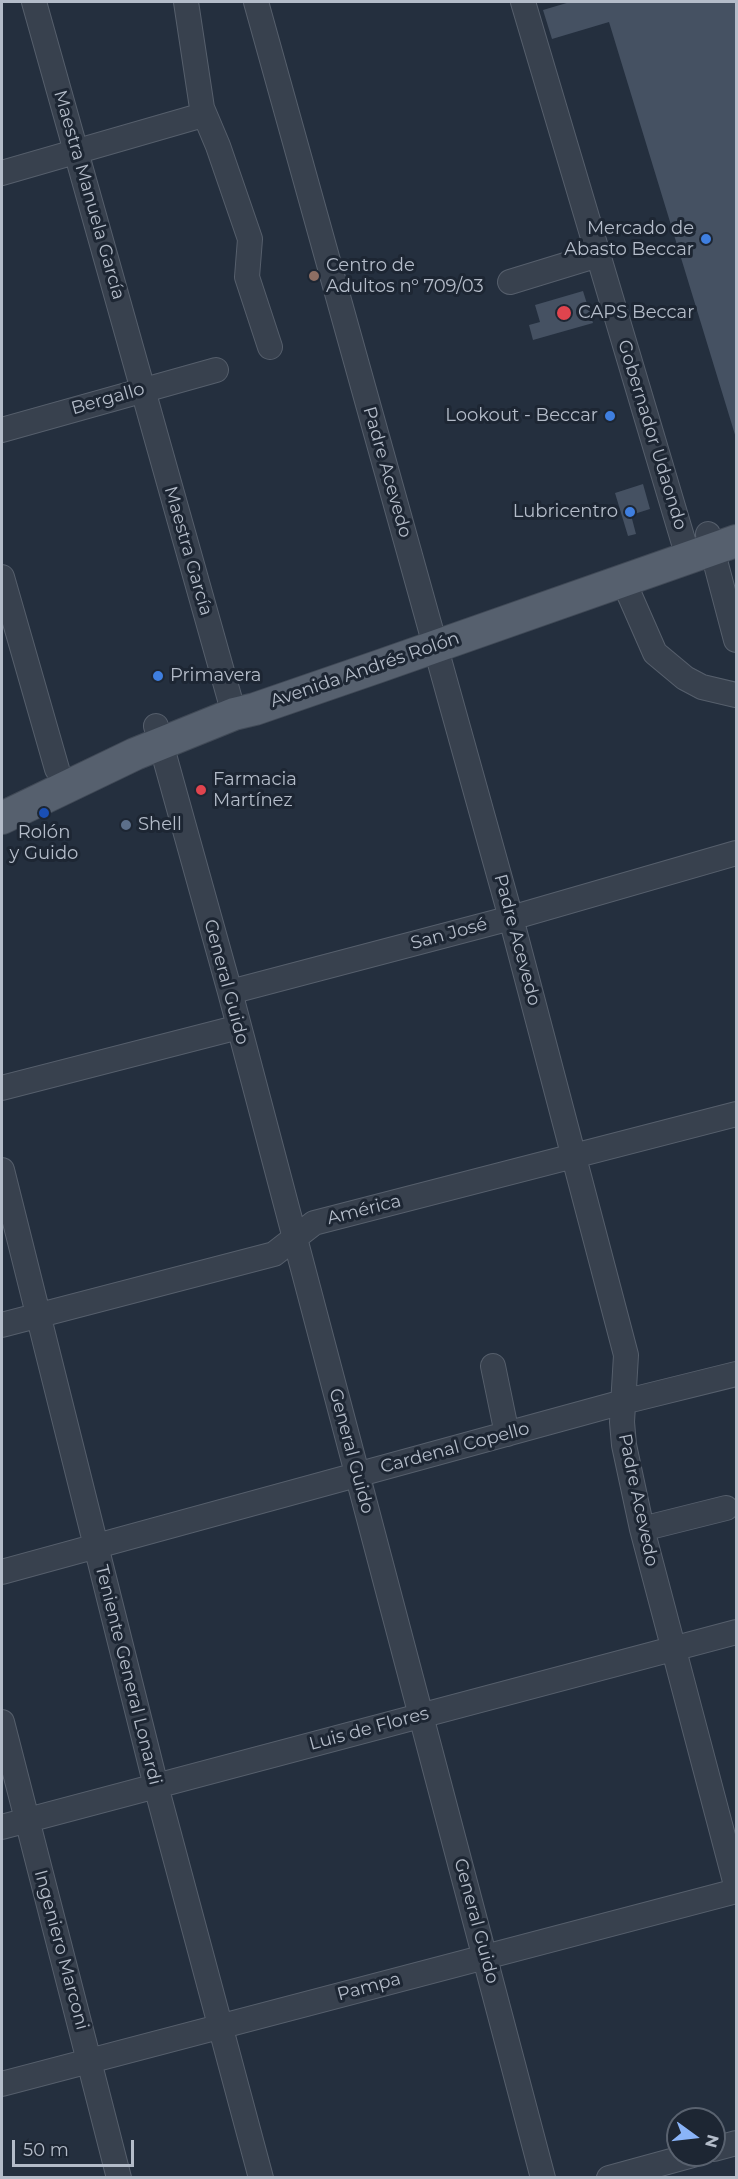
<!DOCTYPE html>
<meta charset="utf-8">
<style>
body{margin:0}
#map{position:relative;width:738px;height:2179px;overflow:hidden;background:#242f3e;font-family:Montserrat,sans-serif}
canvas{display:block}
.frame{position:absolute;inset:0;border:3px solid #b4bcc9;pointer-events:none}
.north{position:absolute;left:666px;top:2107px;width:60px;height:60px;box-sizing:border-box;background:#1d2633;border:2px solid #59626f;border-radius:50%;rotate:105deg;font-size:16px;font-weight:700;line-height:24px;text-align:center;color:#b4bcc9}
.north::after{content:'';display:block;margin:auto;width:21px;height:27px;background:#8ab4f8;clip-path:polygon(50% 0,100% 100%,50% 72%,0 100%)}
.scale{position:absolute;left:12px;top:2140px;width:122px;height:27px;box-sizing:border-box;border:3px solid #b4bcc9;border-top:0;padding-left:8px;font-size:18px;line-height:21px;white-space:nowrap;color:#b4bcc9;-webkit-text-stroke:4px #1d2633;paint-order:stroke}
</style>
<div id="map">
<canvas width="738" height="2179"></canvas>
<div class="frame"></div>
<div class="north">N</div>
<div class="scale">50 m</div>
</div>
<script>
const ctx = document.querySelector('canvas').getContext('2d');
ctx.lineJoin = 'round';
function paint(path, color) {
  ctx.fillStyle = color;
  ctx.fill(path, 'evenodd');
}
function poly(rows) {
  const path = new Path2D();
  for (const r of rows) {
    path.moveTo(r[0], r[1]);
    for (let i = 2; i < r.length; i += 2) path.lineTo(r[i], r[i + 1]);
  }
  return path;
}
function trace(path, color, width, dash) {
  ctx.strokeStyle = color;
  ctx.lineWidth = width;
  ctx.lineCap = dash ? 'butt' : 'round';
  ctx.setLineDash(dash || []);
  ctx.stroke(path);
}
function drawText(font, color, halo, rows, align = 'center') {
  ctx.font = font + ' Montserrat,sans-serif';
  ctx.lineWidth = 6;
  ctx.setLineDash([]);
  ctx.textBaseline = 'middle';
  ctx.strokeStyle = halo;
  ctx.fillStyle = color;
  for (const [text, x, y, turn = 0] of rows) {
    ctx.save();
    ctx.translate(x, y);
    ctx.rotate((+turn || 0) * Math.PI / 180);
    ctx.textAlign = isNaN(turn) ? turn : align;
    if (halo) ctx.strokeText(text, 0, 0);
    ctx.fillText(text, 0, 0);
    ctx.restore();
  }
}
paint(poly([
 [570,2,736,2,736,438,609,22,552,39,543,10],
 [583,291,593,323,533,340,529,325,540,322,535,305],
 [643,484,650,509,631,515,636,534,628,536,615,493]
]), '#455162');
const minor = poly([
 [34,2,234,714],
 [186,2,202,108,218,146,250,239,247,277,270,347],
 [256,2,511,918,626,1355,622,1422,624,1445,642,1529,736,1885],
 [523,2,688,557],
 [2,173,203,115],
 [510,282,598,255],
 [2,430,216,370],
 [708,534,736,640],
 [2,577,57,769],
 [623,580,655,653,685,678,702,687,736,695],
 [156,726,230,992,543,2178],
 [230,992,511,918,736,853],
 [2,1088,239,1027],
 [2,1170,156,1786,261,2178],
 [2,1325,274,1254,314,1223,736,1114],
 [493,1366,507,1434],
 [642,1529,726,1508],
 [2,1572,623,1402,736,1374],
 [2,1722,119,2178],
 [2,1827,736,1632],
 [2,2084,736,1891],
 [714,2149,736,2143],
 [609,2178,693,2155]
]);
const major = poly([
 [2,818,135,754,234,714,255,709,377,667,736,541]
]);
trace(minor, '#565f6c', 26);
trace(major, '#414a57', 34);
trace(minor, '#38414e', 24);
trace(major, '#56606e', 32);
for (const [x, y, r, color] of [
 [706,239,6,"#3f7fe0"],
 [314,276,6,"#8d6e63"],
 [564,313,8,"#e0444e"],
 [610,416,6,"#3f7fe0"],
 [630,512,6,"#3f7fe0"],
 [158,676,6,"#3f7fe0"],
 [201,790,6,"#e0444e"],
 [44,813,6,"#1a4fb4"],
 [126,825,6,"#5c6f8a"]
]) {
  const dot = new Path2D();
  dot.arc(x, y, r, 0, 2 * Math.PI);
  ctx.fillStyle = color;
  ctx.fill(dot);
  trace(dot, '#1d2633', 2);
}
drawText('18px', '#b4bcc9', '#1d2633', [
 ["Maestra Manuela García",89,195,74],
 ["Bergallo",108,399,-16],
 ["Gobernador Udaondo",652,435,73],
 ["Padre Acevedo",387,472,74],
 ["Maestra García",188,551,74],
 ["Avenida Andrés Rolón",365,670,-19],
 ["San José",449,934,-15],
 ["Padre Acevedo",517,940,75],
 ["General Guido",226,982,75],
 ["América",364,1210,-14],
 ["Cardenal Copello",455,1448,-15],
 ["General Guido",351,1451,75],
 ["Padre Acevedo",638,1500,78],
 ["Teniente General Lonardi",128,1675,76],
 ["Luis de Flores",369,1729,-15],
 ["General Guido",476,1921,75],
 ["Ingeniero Marconi",61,1950,75],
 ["Pampa",369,1987,-15]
]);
drawText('18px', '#b4bcc9', '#1d2633', [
 ["Mercado de",694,229,"right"],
 ["Abasto Beccar",694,250,"right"],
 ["Centro de",326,266],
 ["Adultos nº 709/03",326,287],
 ["CAPS Beccar",578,313],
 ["Lookout - Beccar",598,416,"right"],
 ["Lubricentro",618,512,"right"],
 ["Primavera",170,676],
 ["Farmacia",213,780],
 ["Martínez",213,801],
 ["Shell",138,825],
 ["Rolón",44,833,"center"],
 ["y Guido",44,854,"center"]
], 'left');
</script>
